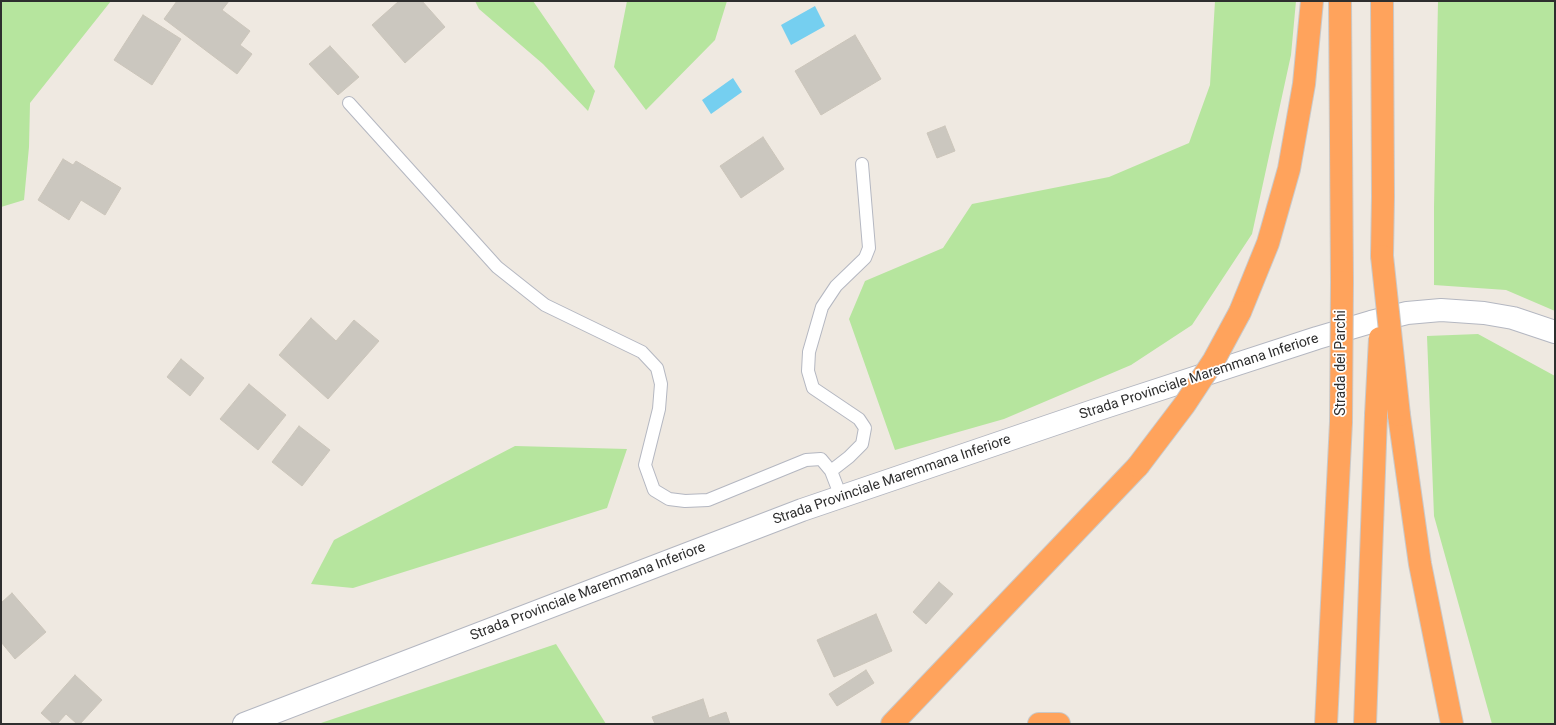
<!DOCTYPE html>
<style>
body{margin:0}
#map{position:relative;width:1556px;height:725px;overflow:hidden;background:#efe9e1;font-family:Roboto,sans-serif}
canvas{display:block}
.frame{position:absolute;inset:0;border:2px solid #2e2e2e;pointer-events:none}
</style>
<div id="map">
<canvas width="1556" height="725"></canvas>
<div class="frame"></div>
</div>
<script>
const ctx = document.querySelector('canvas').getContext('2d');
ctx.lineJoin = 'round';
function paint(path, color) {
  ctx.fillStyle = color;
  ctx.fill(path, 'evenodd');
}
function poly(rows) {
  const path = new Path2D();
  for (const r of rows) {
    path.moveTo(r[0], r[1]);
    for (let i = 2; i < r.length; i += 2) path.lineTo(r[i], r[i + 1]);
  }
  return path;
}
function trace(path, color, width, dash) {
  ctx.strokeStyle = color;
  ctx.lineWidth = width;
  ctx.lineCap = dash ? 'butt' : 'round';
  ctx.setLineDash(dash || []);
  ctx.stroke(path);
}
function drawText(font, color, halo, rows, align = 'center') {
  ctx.font = font + ' Roboto,sans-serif';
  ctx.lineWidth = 3.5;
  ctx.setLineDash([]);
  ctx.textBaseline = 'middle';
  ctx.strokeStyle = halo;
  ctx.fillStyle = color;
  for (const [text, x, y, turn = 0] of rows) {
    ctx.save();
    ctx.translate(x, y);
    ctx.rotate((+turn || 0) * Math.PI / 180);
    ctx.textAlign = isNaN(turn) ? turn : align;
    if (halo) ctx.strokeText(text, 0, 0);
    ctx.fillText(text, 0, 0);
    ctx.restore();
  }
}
paint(poly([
 [2,1,111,1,30,103,29,147,24,200,1,207,1,2],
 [475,1,533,1,595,91,588,111,543,64,479,9],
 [627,1,727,1,715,40,646,110,614,67],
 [1215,1,1296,1,1291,55,1252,234,1192,325,1131,365,1004,419,895,450,849,319,865,281,943,248,972,204,1109,177,1189,143,1210,85],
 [1438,1,1555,1,1555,311,1506,290,1434,285,1434,207],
 [1478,334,1555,376,1555,724,1492,724,1434,516,1427,336],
 [515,446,627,449,607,508,353,588,311,584,334,540],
 [556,644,606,724,318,724]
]), '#b6e59e');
paint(poly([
 [815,6,825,26,791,45,781,25],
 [733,78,742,92,711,114,702,100]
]), '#75cff0');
const building = poly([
 [177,1,229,1,222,10,250,31,240,45,252,54,237,74,164,19,177,1],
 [399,1,422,1,445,27,405,63,372,25,399,1],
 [143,15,181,39,152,85,114,60,143,15],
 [855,35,881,79,821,115,795,71,855,35],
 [330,46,359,77,338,95,309,64,330,46],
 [945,126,955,151,937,158,927,133,945,126],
 [763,137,784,169,741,198,720,166,763,137],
 [63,159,73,165,76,161,121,188,105,215,81,200,69,220,38,200,63,159],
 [311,318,336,341,354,320,379,341,328,399,279,355,311,318],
 [181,359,204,378,190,396,167,377,181,359],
 [249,384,286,415,258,450,220,419,249,384],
 [299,426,330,450,302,486,272,462,299,426],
 [939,582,953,594,926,624,913,612,939,582],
 [12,593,46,632,15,659,1,642,1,603,12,593],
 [876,614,892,651,834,677,817,640,876,614],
 [866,670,874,683,837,706,829,694,866,670],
 [75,675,102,700,80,724,77,724,66,714,57,724,53,724,41,713,75,675],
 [703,699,709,718,726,712,730,724,655,724,652,717,703,699]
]);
paint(building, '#cbc7bf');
trace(building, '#cbc5ba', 1);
const lane = poly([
 [349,103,497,267,545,305,642,352,657,368,661,384,659,409,645,465,654,490,669,499,685,501,708,500,806,460,821,459,831,471],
 [841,497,831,471,849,457,862,444,865,428,859,419,813,388,808,371,809,352,822,307,836,286,865,258,869,248,862,164]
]);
const secondary = poly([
 [244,724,802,510,1096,410,1317,338,1371,322,1407,313,1441,310,1484,313,1513,318,1555,332]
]);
const highway = poly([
 [1340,1,1342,282],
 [1382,1,1383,197,1382,256],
 [1240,312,1268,243,1289,169,1304,84,1312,1],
 [1399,415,1420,564,1452,724],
 [892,724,1138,466],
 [1039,724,1059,724],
 [1326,724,1341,422],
 [1365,724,1376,415]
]);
trace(lane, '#b4b7c1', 14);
trace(secondary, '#b4b7c1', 24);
trace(highway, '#c9c9c9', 24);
trace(lane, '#fff', 12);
trace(secondary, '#fff', 22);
trace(highway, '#ffa35c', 22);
const highwayBridge = poly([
 [1382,256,1399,415],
 [1376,415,1380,338],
 [1341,422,1342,282],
 [1138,466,1185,404,1214,360,1240,312]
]);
trace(highwayBridge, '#c9c9c9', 24, []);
trace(highwayBridge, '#ffa35c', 22);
drawText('14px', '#2e2e2e', '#fff', [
 ["Strada dei Parchi",1341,363,-90],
 ["Strada Provinciale Maremmana Inferiore",1199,377,-18],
 ["Strada Provinciale Maremmana Inferiore",892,480,-19],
 ["Strada Provinciale Maremmana Inferiore",588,592,-21]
]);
</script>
